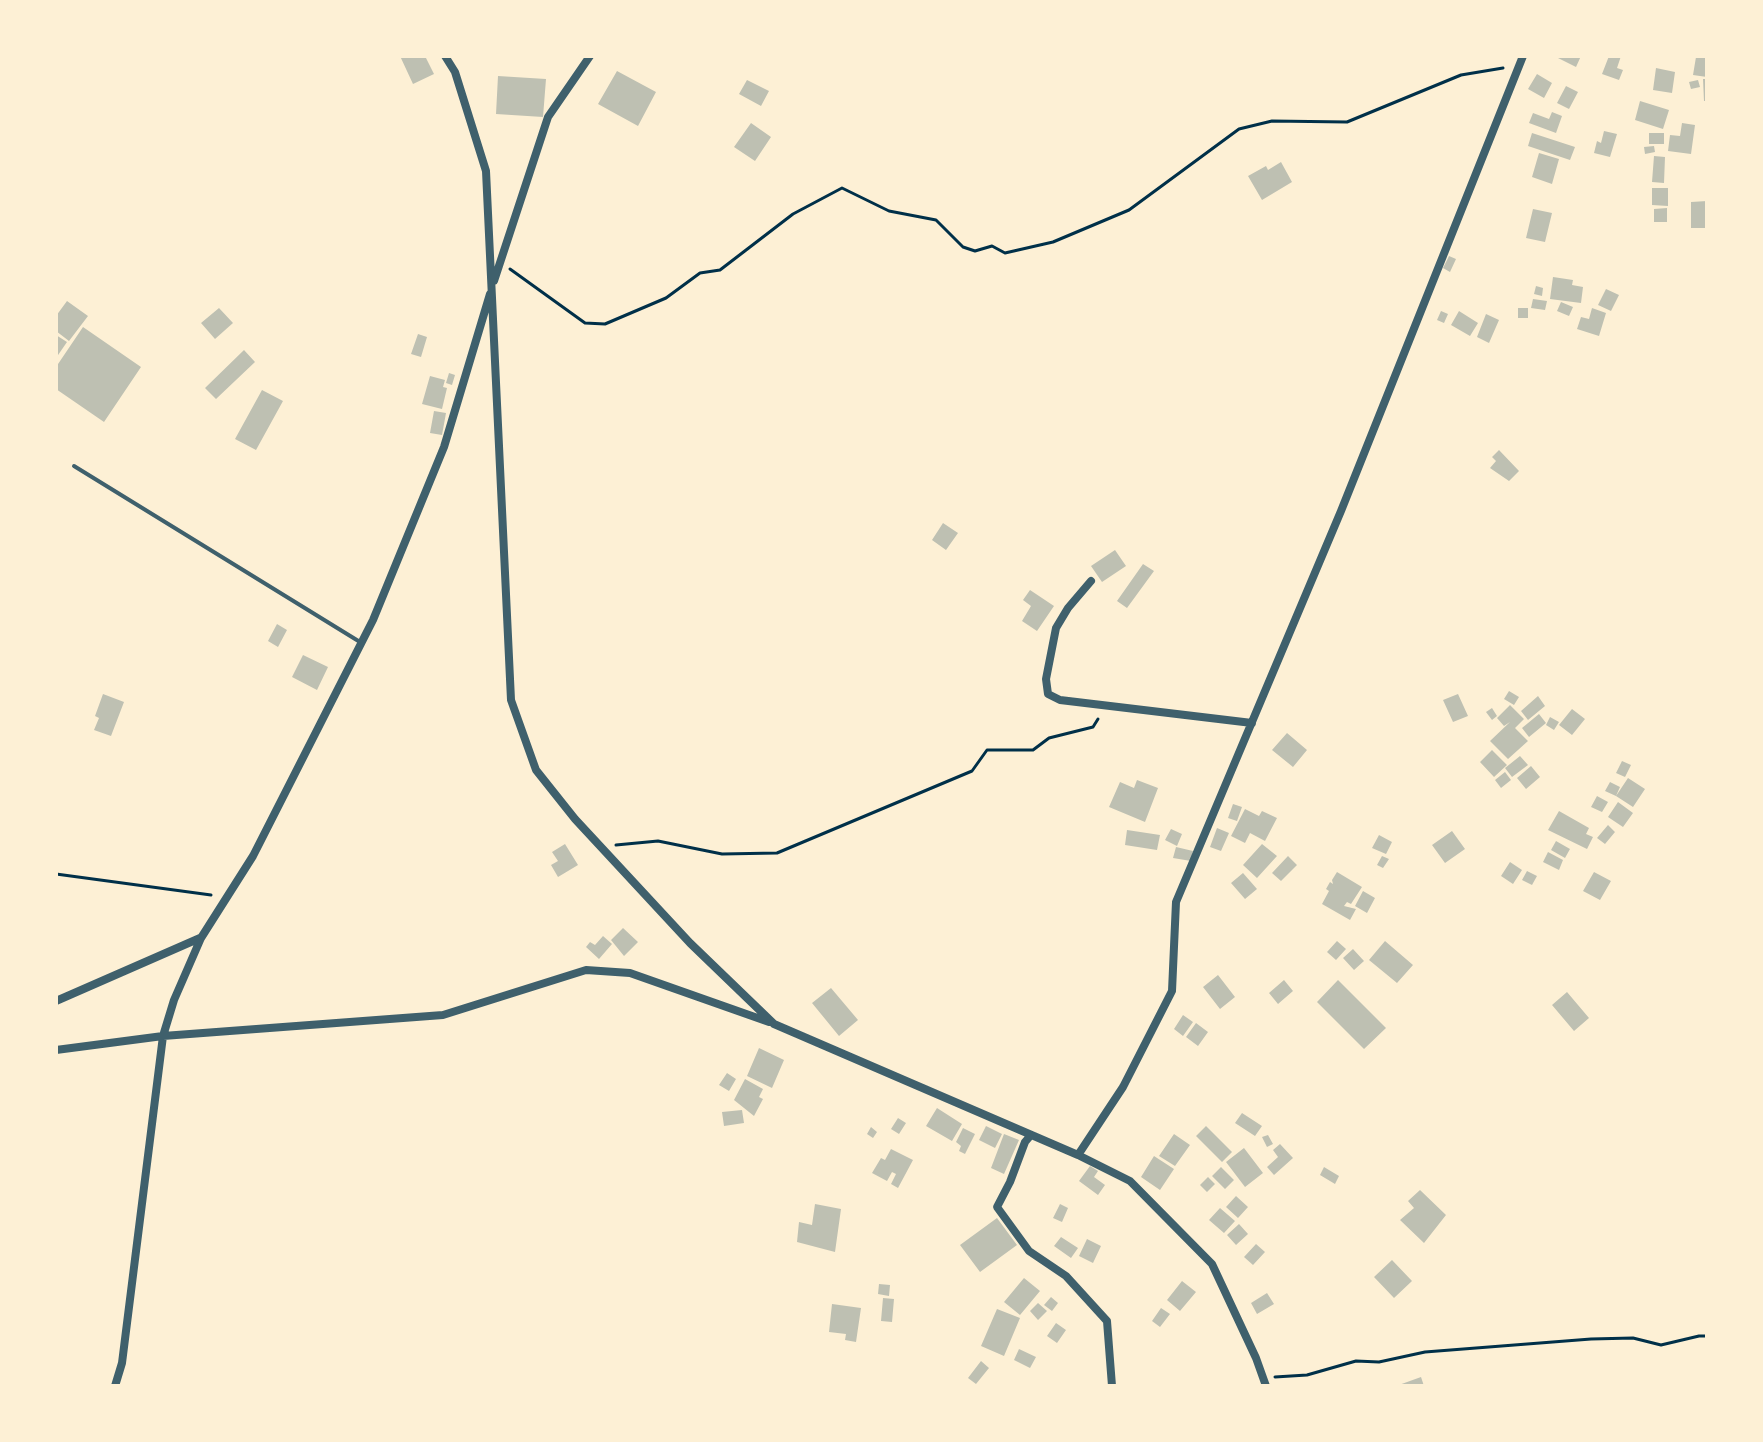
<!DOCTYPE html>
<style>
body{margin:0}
#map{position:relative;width:1763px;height:1442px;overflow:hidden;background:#fdf0d5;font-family:"Open Sans",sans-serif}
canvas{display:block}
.frame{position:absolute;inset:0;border:58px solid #fdf0d5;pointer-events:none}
</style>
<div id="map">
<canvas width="1763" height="1442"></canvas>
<div class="frame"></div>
</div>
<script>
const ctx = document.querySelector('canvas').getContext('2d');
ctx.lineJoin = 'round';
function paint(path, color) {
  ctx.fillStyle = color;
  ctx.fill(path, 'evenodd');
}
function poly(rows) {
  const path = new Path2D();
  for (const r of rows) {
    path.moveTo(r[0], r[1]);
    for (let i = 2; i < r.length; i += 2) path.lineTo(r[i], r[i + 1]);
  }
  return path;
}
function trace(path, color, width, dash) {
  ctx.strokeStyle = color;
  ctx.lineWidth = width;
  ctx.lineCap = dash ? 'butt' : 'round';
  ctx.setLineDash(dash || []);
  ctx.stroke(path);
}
paint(poly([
 [400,56,425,56,434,74,413,84],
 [1559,56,1581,56,1576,67,1558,58],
 [1609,56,1621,56,1617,68,1623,70,1619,80,1602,74],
 [1696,57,1707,58,1707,77,1693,75],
 [1656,68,1675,72,1672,93,1653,90],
 [617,71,656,92,638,126,598,104],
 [1537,74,1552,83,1544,98,1528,89],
 [498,76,546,79,543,117,496,114],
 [1703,79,1707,79,1707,101,1704,101],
 [747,80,769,91,761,106,739,94],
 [1698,80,1700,87,1691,89,1689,82],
 [1566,86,1578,92,1569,109,1557,103],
 [1640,101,1669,110,1663,129,1635,120],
 [1552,112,1562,116,1556,133,1529,123,1533,113,1549,119],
 [751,123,771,137,755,161,734,147],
 [1682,123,1695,125,1691,154,1668,151,1670,135,1680,136],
 [1604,131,1617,134,1610,157,1594,153,1597,141,1601,143],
 [1532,133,1575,147,1570,160,1528,146],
 [1649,133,1664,133,1664,144,1649,144],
 [1654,146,1655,152,1645,154,1644,147],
 [1539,153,1559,159,1552,184,1532,177],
 [1654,156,1665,157,1664,183,1652,182],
 [1281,162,1292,182,1262,200,1248,176,1266,166,1268,170],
 [1652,188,1668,188,1668,206,1652,205],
 [1707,201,1707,228,1691,228,1691,202],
 [1667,208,1667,222,1654,222,1654,209],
 [1533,209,1552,213,1545,242,1526,238],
 [1449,256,1456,259,1450,272,1443,268],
 [1553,277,1573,280,1572,285,1583,287,1581,303,1550,299],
 [1536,286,1543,288,1542,296,1534,294],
 [1606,289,1619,295,1611,311,1598,305],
 [1533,299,1547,301,1545,310,1531,308],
 [67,301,88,316,69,341,56,331,56,316],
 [1561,302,1573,307,1569,316,1557,311],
 [219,308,233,323,215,339,201,323],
 [1518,308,1528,308,1528,318,1518,318],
 [1592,308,1606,313,1599,336,1577,329,1581,317,1589,319],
 [1441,311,1448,314,1444,323,1437,320],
 [1459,311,1478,323,1470,336,1451,325],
 [1486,314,1499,320,1489,343,1477,337],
 [83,327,141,367,104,422,56,389,56,367],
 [418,334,427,337,421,357,411,354],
 [56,335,67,342,56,358],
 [244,350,255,362,216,399,205,388],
 [449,373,455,375,452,385,446,383],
 [430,376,445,380,443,387,447,388,442,409,422,404],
 [262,390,283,401,256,450,235,439],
 [434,411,446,413,442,435,430,433],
 [1499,450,1519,471,1509,481,1490,468,1496,461,1492,457],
 [943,523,958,533,946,550,932,540],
 [1115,550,1126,566,1102,582,1091,566],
 [1143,564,1154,571,1127,608,1117,601],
 [1030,590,1054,606,1037,631,1022,621,1031,606,1023,600],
 [277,624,287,630,278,647,268,641],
 [303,655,328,667,317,690,292,677],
 [1509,691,1519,697,1514,705,1504,699],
 [103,694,124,702,111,736,94,730,99,718,95,716],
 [1458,694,1468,716,1453,722,1443,700],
 [1538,696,1545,706,1528,720,1521,711],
 [1510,705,1524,719,1515,728,1528,741,1508,759,1490,741,1510,722,1504,726,1497,718],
 [1492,708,1497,716,1492,720,1486,712],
 [1572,709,1585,719,1572,735,1559,725],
 [1539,714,1546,723,1529,737,1522,728],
 [1550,717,1559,722,1554,730,1546,725],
 [1287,733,1307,750,1293,767,1272,750],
 [1492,750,1507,765,1494,777,1480,762],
 [1520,756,1528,765,1512,777,1505,768],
 [1622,761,1631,765,1625,777,1616,773],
 [1531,766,1540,777,1526,789,1517,778],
 [1505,772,1511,780,1501,788,1495,780],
 [1628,778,1645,789,1633,807,1616,796],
 [1137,780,1158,788,1145,822,1109,807,1120,782,1134,788],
 [1610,782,1620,787,1616,796,1605,791],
 [1597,796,1608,802,1602,812,1591,807],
 [1618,802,1633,813,1623,827,1608,817],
 [1233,804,1242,807,1237,821,1228,818],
 [1245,809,1259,816,1262,811,1277,818,1265,841,1250,833,1245,843,1231,836],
 [1559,811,1589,828,1586,834,1593,837,1587,849,1548,830],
 [1608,825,1615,832,1605,844,1597,838],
 [1217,828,1229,833,1221,851,1210,847],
 [1171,829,1182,834,1177,846,1165,840],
 [1127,830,1160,835,1157,850,1125,845],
 [1452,831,1465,849,1445,863,1432,845],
 [1379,835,1392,842,1386,854,1372,848],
 [1556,841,1570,849,1565,858,1551,850],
 [565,844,578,865,558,877,551,865,558,861,552,852],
 [1262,844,1277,856,1257,878,1243,865],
 [1176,847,1193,851,1191,861,1173,858],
 [1548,852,1563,860,1559,870,1543,862],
 [1288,856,1297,865,1281,881,1272,873],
 [1382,856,1389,859,1383,868,1377,865],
 [1510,862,1522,870,1513,884,1501,876],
 [1527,871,1537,876,1532,885,1522,880],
 [1337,872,1362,887,1351,904,1347,902,1344,906,1356,909,1350,920,1322,904,1329,891,1326,889,1330,882,1333,884,1332,880],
 [1594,872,1611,881,1600,900,1583,891],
 [1243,873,1257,889,1245,899,1231,883],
 [1363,891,1375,898,1367,913,1355,906],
 [623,928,638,942,624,956,611,940],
 [603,936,612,944,599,959,586,947,590,942,595,945],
 [1337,941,1346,949,1336,960,1327,952],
 [1385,941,1413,965,1397,983,1369,960],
 [1353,949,1364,961,1354,970,1343,958],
 [1218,975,1235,997,1220,1009,1203,987],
 [1284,980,1293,991,1278,1004,1269,993],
 [1338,980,1386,1028,1364,1049,1317,1002],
 [831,988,858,1020,839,1036,812,1003],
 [1567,992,1589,1018,1574,1031,1552,1005],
 [1183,1015,1193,1022,1183,1036,1174,1029],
 [1196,1023,1208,1032,1198,1046,1186,1037],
 [759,1048,784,1060,772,1088,747,1076],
 [727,1073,736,1079,729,1091,719,1085],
 [745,1079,763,1089,759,1097,763,1099,754,1116,734,1100],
 [937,1108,962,1124,952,1141,926,1126],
 [742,1110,744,1123,724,1126,722,1112],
 [1242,1113,1262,1126,1255,1136,1235,1123],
 [898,1118,906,1123,899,1134,891,1129],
 [986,1126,1002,1134,995,1148,979,1140],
 [1206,1126,1232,1152,1222,1162,1196,1136],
 [871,1127,877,1132,873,1138,867,1134],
 [963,1128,975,1134,965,1154,959,1151,961,1146,956,1142],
 [1004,1134,1019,1140,1004,1174,991,1168],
 [1174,1134,1190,1145,1175,1166,1159,1156],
 [1268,1135,1273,1144,1267,1147,1262,1137],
 [1280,1144,1293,1158,1274,1175,1267,1167,1278,1157,1273,1150],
 [1244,1148,1263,1173,1245,1187,1226,1162],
 [891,1149,913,1160,898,1188,891,1184,896,1174,892,1172,887,1181,872,1173,881,1158,885,1160],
 [1154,1156,1174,1169,1160,1190,1141,1177],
 [1090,1166,1098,1171,1094,1177,1105,1185,1098,1195,1079,1181],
 [1221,1167,1234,1180,1225,1189,1212,1176],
 [1324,1167,1339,1176,1335,1184,1320,1175],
 [1208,1177,1215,1184,1207,1192,1200,1185],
 [1420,1190,1446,1215,1424,1243,1400,1220,1414,1208,1408,1201],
 [1236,1196,1248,1207,1238,1218,1226,1207],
 [815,1204,841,1209,835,1252,797,1242,799,1222,812,1225],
 [1060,1204,1068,1208,1062,1222,1053,1218],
 [1220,1208,1235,1221,1224,1233,1209,1220],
 [997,1218,1017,1245,980,1272,960,1245],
 [1239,1224,1248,1234,1236,1245,1227,1235],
 [1061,1237,1078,1248,1071,1258,1054,1246],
 [1087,1239,1101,1246,1093,1263,1079,1256],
 [1256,1244,1265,1252,1253,1265,1244,1257],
 [1392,1260,1412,1281,1394,1298,1374,1277],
 [1024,1278,1040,1291,1020,1315,1004,1302],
 [1182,1281,1196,1292,1180,1311,1167,1300],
 [879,1284,890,1285,889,1296,878,1294],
 [1267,1293,1274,1304,1257,1314,1251,1303],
 [1051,1297,1058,1303,1052,1311,1044,1305],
 [883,1298,894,1299,892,1322,881,1321],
 [1038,1303,1047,1311,1038,1320,1030,1311],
 [832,1304,861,1308,856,1342,845,1340,846,1334,829,1332],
 [1161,1308,1170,1314,1160,1327,1152,1321],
 [997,1309,1020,1318,1004,1356,981,1346],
 [1056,1323,1066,1330,1057,1343,1047,1336],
 [1019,1349,1036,1357,1030,1368,1014,1360],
 [981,1361,989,1368,976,1384,968,1378],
 [1421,1377,1424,1386,1396,1386]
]), '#bec0b2');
trace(poly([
 [510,269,585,323,605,324,666,298,700,273,720,270,793,214,842,188,889,211,936,220,963,247,975,251,992,246,1005,253,1053,242,1129,210,1239,129,1272,121,1347,122,1461,75,1503,68],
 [616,845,658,841,722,854,777,853,972,771,987,750,1033,750,1049,738,1093,727,1098,719],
 [56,874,211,895],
 [1275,1377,1307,1375,1356,1361,1379,1362,1425,1352,1591,1339,1633,1338,1661,1345,1699,1336,1707,1336]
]), '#003049', 3);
trace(poly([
 [74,466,360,642]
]), '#3f606c', 4);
trace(poly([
 [445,56,455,72,486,171,511,700,536,770,575,819,690,943,774,1024,1078,1155,1130,1181,1212,1264,1256,1358,1266,1386],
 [494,281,548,117,590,56],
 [1091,581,1068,608,1056,628,1046,679,1048,694,1060,700,1252,723],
 [56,1001,200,938],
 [56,1050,163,1036,443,1015,586,970,630,973,769,1022],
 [1031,1135,1025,1142,1010,1182,997,1207,1029,1251,1066,1276,1107,1321,1112,1386],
 [1078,1155,1123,1087,1172,991,1176,902,1341,511,1523,56],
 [115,1386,122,1363,163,1036,174,1000,201,938,253,856,373,620,444,447,490,294]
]), '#3f606c', 8);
</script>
